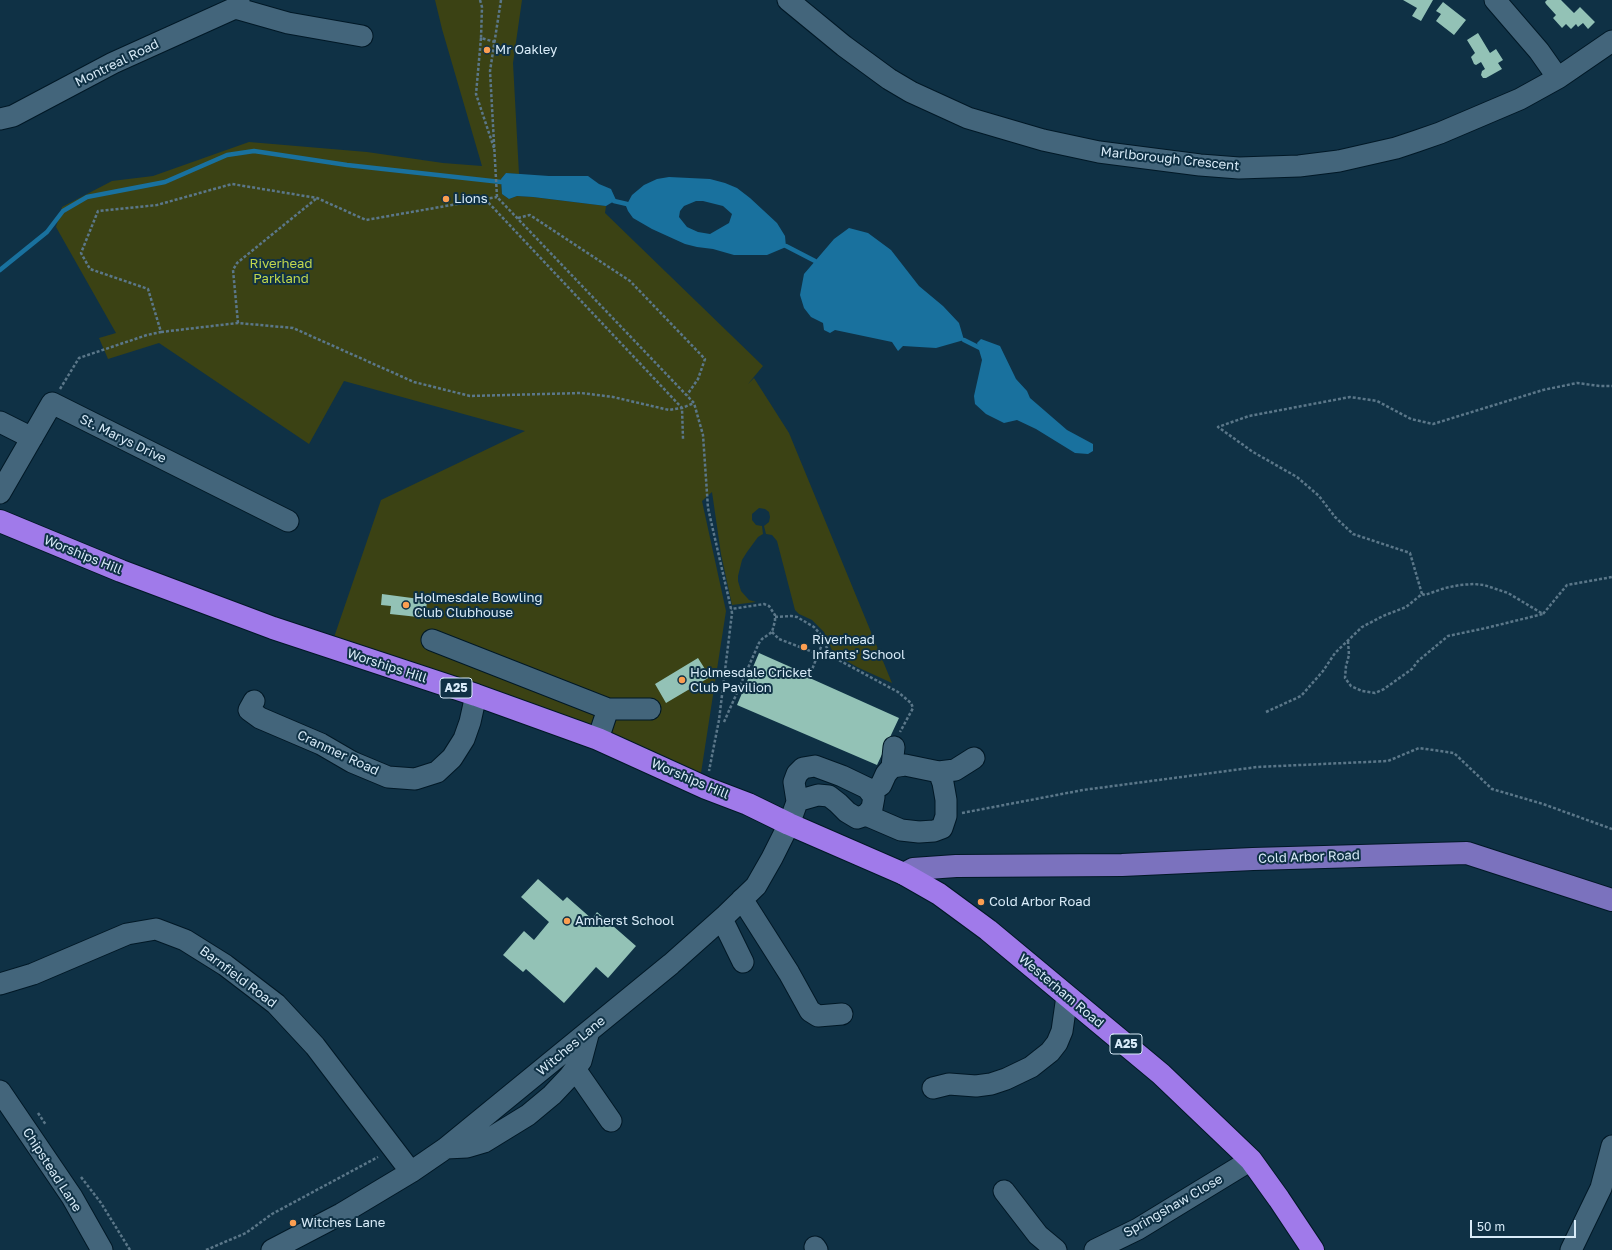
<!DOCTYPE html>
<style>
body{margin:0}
#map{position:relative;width:1612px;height:1250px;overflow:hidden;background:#0f3145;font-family:"Golos Text",sans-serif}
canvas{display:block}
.scale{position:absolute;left:1470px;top:1220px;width:106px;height:18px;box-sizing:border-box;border:2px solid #d8ebf8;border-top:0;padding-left:5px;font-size:12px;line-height:14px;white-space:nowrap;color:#d8ebf8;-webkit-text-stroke:3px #0f3145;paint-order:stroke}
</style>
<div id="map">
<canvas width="1612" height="1250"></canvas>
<div class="scale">50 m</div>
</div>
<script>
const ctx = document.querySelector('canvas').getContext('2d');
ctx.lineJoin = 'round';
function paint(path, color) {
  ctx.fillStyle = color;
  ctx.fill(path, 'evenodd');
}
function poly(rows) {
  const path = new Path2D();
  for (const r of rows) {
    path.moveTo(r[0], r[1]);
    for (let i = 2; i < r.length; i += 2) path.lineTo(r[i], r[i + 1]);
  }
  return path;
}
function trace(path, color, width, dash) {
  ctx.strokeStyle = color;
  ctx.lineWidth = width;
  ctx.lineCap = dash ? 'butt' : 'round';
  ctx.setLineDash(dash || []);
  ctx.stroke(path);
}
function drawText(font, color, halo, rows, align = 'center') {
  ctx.font = font + ' "Golos Text",sans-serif';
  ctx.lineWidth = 4;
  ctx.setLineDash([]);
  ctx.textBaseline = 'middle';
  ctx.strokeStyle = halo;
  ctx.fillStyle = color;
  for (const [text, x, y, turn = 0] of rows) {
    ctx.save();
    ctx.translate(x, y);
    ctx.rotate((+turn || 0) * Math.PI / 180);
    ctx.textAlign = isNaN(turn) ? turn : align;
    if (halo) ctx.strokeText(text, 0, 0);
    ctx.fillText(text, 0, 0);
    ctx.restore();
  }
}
paint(poly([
 [435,0,522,0,513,63,519,174,506,173,501,179,502,194,509,199,517,196,533,197,606,206,605,213,763,366,748,384,754,378,789,433,892,683,857,667,838,656,832,650,824,632,812,620,799,614,795,610,777,541,772,535,766,534,764,526,769,522,770,517,769,512,765,509,759,508,752,514,752,520,756,525,762,526,763,534,758,537,747,552,742,560,738,576,738,581,741,591,749,600,756,602,732,605,721,554,712,492,702,501,726,611,699,786,330,649,381,500,525,431,344,381,309,444,159,343,108,359,99,338,116,333,56,227,62,207,112,181,153,176,249,142,367,152,443,163,482,166,442,29]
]), '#3b4214');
paint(poly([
 [506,173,549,176,588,176,599,184,611,189,616,200,606,206,533,197,517,196,509,199,502,194,501,179],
 [669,177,710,179,725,183,737,188,750,198,777,223,785,236,786,247,767,255,734,255,713,249,697,247,685,244,652,229,633,218,628,211,626,206,632,195,644,185,657,179],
 [696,201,703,201,723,206,732,214,729,223,710,234,698,232,687,227,679,217,680,211,684,206],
 [849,228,868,233,891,250,919,286,943,306,959,323,964,340,936,348,903,346,898,351,892,342,835,330,830,333,824,330,823,323,811,317,804,308,800,295,804,274,834,239],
 [981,339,1000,346,1016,379,1027,391,1030,398,1067,430,1093,444,1093,451,1088,454,1075,453,1036,429,1017,420,1004,423,986,414,975,404,974,396,982,360,977,343]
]), '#19719e');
trace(poly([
 [614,201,627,204],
 [786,246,815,261],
 [0,270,47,232,63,211,87,197,165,182,227,155,254,151,347,165,501,182],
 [964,340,980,348]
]), '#19719e', 4.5);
paint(poly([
 [1403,0,1433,0,1421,21,1412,16,1417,8],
 [1547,0,1561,0,1574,13,1580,7,1595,22,1588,29,1583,23,1578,27,1576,24,1571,29,1566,24,1562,28,1553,18,1556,15,1546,4,1545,2],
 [1443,2,1466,20,1454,35,1436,21,1441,14,1436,11],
 [1478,33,1490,53,1496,49,1503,60,1498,63,1502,69,1486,78,1483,78,1481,75,1482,71,1485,69,1481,62,1476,65,1474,64,1471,57,1475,53,1467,40],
 [382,594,427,600,426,611,419,610,418,617,390,614,391,606,381,605],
 [759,653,804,673,803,675,899,718,877,765,737,705],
 [698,658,710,677,666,703,655,684],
 [538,879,563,901,567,897,592,919,597,912,636,946,608,978,596,967,564,1003,526,969,523,972,503,955,524,931,534,940,549,922,521,897]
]), '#93c2b6');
const minor = poly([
 [788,0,844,46,889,79,911,92,968,118,1043,140,1099,152,1200,165,1239,168,1299,166,1339,161,1396,148,1417,141,1440,133,1520,99,1558,78,1612,41],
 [1495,0,1539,51,1558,78],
 [235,8,288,23,362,36],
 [0,119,13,116,113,63,235,8,239,0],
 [0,422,32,438],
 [0,493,52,403,288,521],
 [432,640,608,709,650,709],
 [254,701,249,710,260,718,321,744,352,762,388,777,415,779,437,772,452,758,464,739,470,722,476,695],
 [598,739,608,709],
 [892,767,894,747],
 [939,772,955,770,974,758],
 [866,815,901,830,919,832,934,831,942,828,946,816,946,800,943,783,939,772,905,765,892,767,886,774,881,785,871,792],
 [742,899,789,973,810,1011,818,1016,842,1014],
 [722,919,743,962],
 [0,984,33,974,127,934,156,929,185,940,225,965,276,1004,315,1046,411,1172],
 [575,1069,611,1121],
 [933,1088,949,1084,976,1086,991,1084,1006,1079,1031,1067,1050,1052,1057,1043,1062,1031,1067,996],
 [0,1091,72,1197,102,1250],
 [446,1148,467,1147,484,1142,528,1115,552,1095,569,1077,581,1061,589,1031],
 [1004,1191,1038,1235,1056,1250],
 [815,1247,817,1250],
 [272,1250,341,1214,411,1172,446,1148,671,964,726,915,756,886,772,858,789,824,796,805,797,801,794,782,797,774,803,768,815,766,842,776,867,788,874,797,872,808,866,815,857,818,847,812,838,803,829,796,818,795,797,801],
 [1095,1250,1138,1229,1251,1160],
 [1571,1250,1601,1188,1612,1146]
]);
const major = poly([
 [904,874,913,869,956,866,1122,865,1253,859,1467,853,1612,900]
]);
const highway = poly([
 [0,521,121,571,273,628,476,695,598,739,706,788,748,804,789,824,904,874,939,894,988,930,1161,1074,1251,1160,1279,1199,1313,1250]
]);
trace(minor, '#011826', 23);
trace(major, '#011826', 24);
trace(highway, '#011826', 24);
trace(poly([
 [480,0,482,7,481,38,495,42],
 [501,0,490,71,497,197,694,403,703,435,708,508,732,613,719,720,709,771],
 [481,38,476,94,494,148],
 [485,199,682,408,683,439],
 [518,218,530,215,630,281,705,359,698,379,687,395],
 [238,323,233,270,237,263,317,198],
 [161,332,238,323,293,328,414,382,470,396,581,393,613,397,669,410,682,408,694,403],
 [60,389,79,358,147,335,161,332,148,289,90,269,81,253,98,211,157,205,232,184,317,198,366,220,497,197],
 [1422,594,1425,595,1445,588,1460,585,1474,584,1484,585,1508,593,1543,614,1567,585,1612,577],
 [775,617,791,616,797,617,814,627,821,635,823,642,809,677],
 [772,632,779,639,818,654],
 [1348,641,1349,655,1346,666,1345,678,1351,686,1362,691,1375,693,1384,689,1412,669,1418,661,1448,636,1486,628,1543,614],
 [823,642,833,657,898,692,911,703,913,708,900,732],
 [1266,712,1301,696,1323,671,1335,653,1362,627,1383,616,1406,607,1422,594,1410,553,1353,534,1335,517,1319,496,1297,477,1253,452,1218,427,1249,416,1350,397,1377,401,1411,419,1433,424,1543,390,1577,383,1600,386,1612,386],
 [724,722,759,643,762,639,772,632,775,621,775,615,769,606,764,604,731,609],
 [962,813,1083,790,1257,767,1388,761,1419,748,1454,753,1492,789,1543,804,1612,829],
 [38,1113,46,1125],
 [81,1177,101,1203,130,1250],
 [206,1250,246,1233,272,1214,378,1157]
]), '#5b7789', 2.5, [3, 2]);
trace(minor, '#43657b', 21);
trace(major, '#7b72be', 22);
trace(highway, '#a07aea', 22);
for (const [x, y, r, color] of [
 [487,50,4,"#fb9e51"],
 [446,199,4,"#fb9e51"],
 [406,605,4,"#fb9e51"],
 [804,647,4,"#fb9e51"],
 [682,680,4,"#fb9e51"],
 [981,902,4,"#fb9e51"],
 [567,921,4,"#fb9e51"],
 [293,1223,4,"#fb9e51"]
]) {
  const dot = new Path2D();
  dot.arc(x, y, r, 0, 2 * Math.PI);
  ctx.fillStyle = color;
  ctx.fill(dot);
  trace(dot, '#0f3145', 1.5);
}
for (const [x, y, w] of [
 [456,688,32],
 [1126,1044,32]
]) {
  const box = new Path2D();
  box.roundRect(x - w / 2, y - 10, w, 20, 3);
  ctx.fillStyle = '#0f3145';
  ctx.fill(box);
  trace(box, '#d8ebf8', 1);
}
drawText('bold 12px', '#d8ebf8', null, [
 ["A25",456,688],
 ["A25",1126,1044]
]);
drawText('13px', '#d8ebf8', '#0f3145', [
 ["Mr Oakley",495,50],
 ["Lions",454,199],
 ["Holmesdale Bowling",414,598],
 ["Club Clubhouse",414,613],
 ["Riverhead",812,640],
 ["Infants' School",812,655],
 ["Holmesdale Cricket",690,673],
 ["Club Pavilion",690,688],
 ["Cold Arbor Road",989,902],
 ["Amherst School",575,921],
 ["Witches Lane",301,1223]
], 'left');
drawText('13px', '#d8ebf8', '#0f3145', [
 ["Montreal Road",117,63,-26],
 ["Marlborough Crescent",1170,159,6],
 ["St. Marys Drive",123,439,26],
 ["Worships Hill",83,555,22],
 ["Worships Hill",387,666,18],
 ["Cranmer Road",338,753,25],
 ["Worships Hill",690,779,23],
 ["Cold Arbor Road",1309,857,-2],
 ["Barnfield Road",238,977,37],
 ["Westerham Road",1061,991,40],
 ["Witches Lane",571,1046,-40],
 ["Chipstead Lane",52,1170,57],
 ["Springshaw Close",1173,1206,-30]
]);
drawText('13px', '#c2d74d', '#0f3145', [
 ["Riverhead",281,264],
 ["Parkland",281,279]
]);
</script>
